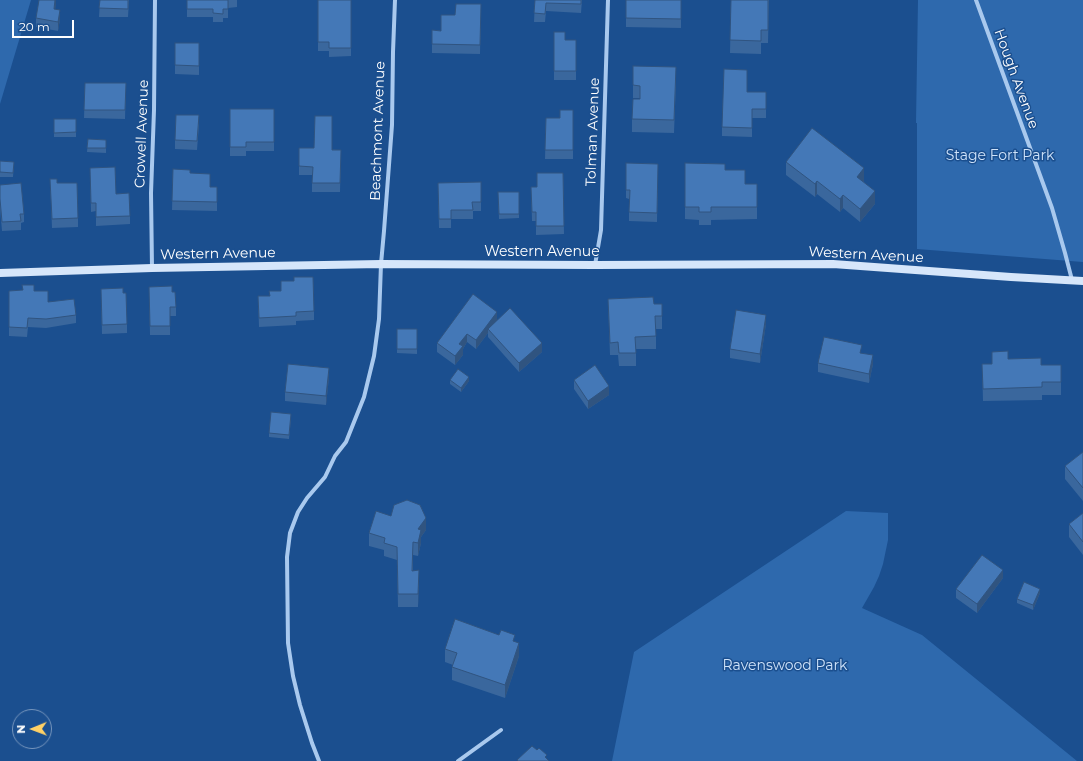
<!DOCTYPE html>
<style>
body{margin:0}
#map{position:relative;width:1083px;height:761px;overflow:hidden;background:#1b4f8f;font-family:Montserrat,sans-serif}
canvas{display:block}
.north{position:absolute;left:12px;top:709px;width:40px;height:40px;box-sizing:border-box;background:#1b4f8f;border:1px solid #7695bc;border-radius:50%;rotate:269deg;font-size:11px;font-weight:700;line-height:16px;text-align:center;color:#fff}
.north::after{content:'';display:block;margin:auto;width:14px;height:18px;background:#ffd166;clip-path:polygon(50% 0,100% 100%,50% 72%,0 100%)}
.scale{position:absolute;left:12px;top:20px;width:62px;height:18px;box-sizing:border-box;border:2px solid #fff;border-top:0;padding-left:5px;font-size:12px;line-height:14px;white-space:nowrap;color:#fff;-webkit-text-stroke:3px #1b4f8f;paint-order:stroke}
</style>
<div id="map">
<canvas width="1083" height="761"></canvas>
<div class="north">N</div>
<div class="scale">20 m</div>
</div>
<script>
const ctx = document.querySelector('canvas').getContext('2d');
ctx.lineJoin = 'round';
function paint(path, color) {
  ctx.fillStyle = color;
  ctx.fill(path, 'evenodd');
}
function poly(rows) {
  const path = new Path2D();
  for (const r of rows) {
    path.moveTo(r[0], r[1]);
    for (let i = 2; i < r.length; i += 2) path.lineTo(r[i], r[i + 1]);
  }
  return path;
}
function trace(path, color, width, dash) {
  ctx.strokeStyle = color;
  ctx.lineWidth = width;
  ctx.lineCap = dash ? 'butt' : 'round';
  ctx.setLineDash(dash || []);
  ctx.stroke(path);
}
function drawText(font, color, halo, rows, align = 'center') {
  ctx.font = font + ' Montserrat,sans-serif';
  ctx.lineWidth = 3;
  ctx.setLineDash([]);
  ctx.textBaseline = 'middle';
  ctx.strokeStyle = halo;
  ctx.fillStyle = color;
  for (const [text, x, y, turn = 0] of rows) {
    ctx.save();
    ctx.translate(x, y);
    ctx.rotate((+turn || 0) * Math.PI / 180);
    ctx.textAlign = isNaN(turn) ? turn : align;
    if (halo) ctx.strokeText(text, 0, 0);
    ctx.fillText(text, 0, 0);
    ctx.restore();
  }
}
paint(poly([
 [0,0,31,0,0,104],
 [918,0,1083,0,1083,262,917,249,917,123,916,123],
 [846,511,888,513,888,540,883,564,879,576,874,587,862,608,922,635,1077,761,612,761,634,652]
]), '#2e69ad');
trace(poly([
 [976,0,1052,208,1065,253,1072,280],
 [595,265,601,230,608,0],
 [152,268,151,193,154,110,155,0],
 [319,761,312,743,300,705,293,676,288,643,287,557,290,533,298,512,307,498,325,477,335,456,346,442,364,397,374,356,379,319,381,264,384,231,392,125,393,52,395,0],
 [458,761,501,730]
]), '#a9c9ee', 4);
trace(poly([
 [0,273,152,268,381,264,595,265,833,264,1011,277,1083,281]
]), '#d6e6fa', 8);
paint(poly([
 [56,0,55,9,60,19,58,31,36,27,36,18],
 [100,0,129,0,128,17,99,17],
 [187,0,237,0,237,7,228,8,228,18,223,18,223,22,213,22,213,17,187,17],
 [318,0,351,0,351,56,329,57,329,51,318,51],
 [535,0,582,0,581,13,546,11,545,22,534,22],
 [626,0,681,0,681,28,626,27],
 [731,0,769,0,768,43,761,43,761,54,730,53],
 [481,4,480,54,432,53,432,30,441,31,455,15],
 [554,32,565,40,576,40,576,80,554,80],
 [175,43,199,43,199,75,175,74],
 [633,66,676,80,674,133,632,132,632,119,640,99,640,98,633,98],
 [85,83,126,83,125,119,84,118],
 [766,92,766,118,752,118,752,137,722,136,722,127],
 [230,109,274,109,274,151,246,151,246,156,230,156],
 [573,110,573,159,545,159,546,118,560,118],
 [54,119,76,119,76,137,54,137],
 [199,124,197,150,175,149,175,140],
 [88,139,106,140,106,153,87,152],
 [299,148,341,150,340,192,312,192,312,175,299,175],
 [0,161,14,162,13,177,0,177],
 [786,162,864,181,863,182,875,204,860,222,843,208,840,212,817,194,815,197,786,175],
 [626,163,658,164,657,222,629,221,629,199,626,198],
 [685,163,725,170,745,184,757,184,757,219,711,220,711,225,699,225,699,220,685,219],
 [90,168,116,194,130,216,130,224,96,226,96,211,91,212],
 [173,169,190,173,210,187,217,187,217,211,172,210],
 [563,173,564,234,536,235,536,221,532,221,531,187,537,187],
 [50,179,57,183,78,218,78,227,52,228],
 [438,183,481,202,481,211,473,211,473,219,451,219,451,228,439,228],
 [0,185,24,214,24,222,21,223,21,230,2,231,0,208],
 [498,192,519,192,519,218,499,219],
 [281,281,314,311,314,320,296,321,296,325,259,327,258,296,270,296,281,291],
 [149,287,172,292,176,307,176,316,170,316,170,335,150,335],
 [101,289,123,293,127,324,127,333,102,334],
 [23,290,34,291,48,302,76,315,76,323,46,328,28,327,27,337,9,336,9,291],
 [608,299,654,304,662,316,662,329,656,329,656,349,636,349,636,366,619,366,618,355,610,355],
 [497,320,542,352,519,372,488,337,488,333,476,349,467,342,463,349,463,355,455,365,437,352,437,343],
 [766,324,760,363,730,358,730,349],
 [397,329,417,329,417,354,397,353],
 [992,352,1008,359,1041,365,1061,365,1061,395,1042,395,1042,400,983,401,982,364,992,364],
 [862,353,873,364,869,383,818,372,818,363],
 [329,377,326,405,285,401,285,392],
 [450,380,469,381,461,392,450,384],
 [574,380,609,395,588,409,574,389],
 [291,418,289,439,269,437,269,433],
 [1083,452,1083,501,1065,479,1065,466],
 [1083,513,1083,555,1069,537,1069,524],
 [426,530,421,537,421,543,418,556,413,555,413,571,419,583,418,607,398,607,397,560,384,556,384,550,369,546,369,533],
 [1003,578,977,613,956,598,956,589],
 [1040,593,1033,610,1017,603,1017,599],
 [515,642,519,656,505,698,452,680,452,667,453,665,445,662,445,649]
]), '#3a679d');
paint(poly([
 [55,0,56,0,56,5,54,17,54,9],
 [60,10,60,19,58,31,58,22],
 [864,168,864,181,857,190,857,177],
 [817,181,817,194,815,197,815,184],
 [875,191,875,204,860,222,860,209],
 [843,195,843,208,840,212,840,199],
 [497,312,497,321,488,329,488,333,476,349,476,340],
 [766,315,766,324,760,363,760,354],
 [467,334,467,342,463,349,463,355,455,365,455,356,459,344],
 [542,343,542,352,519,372,519,363],
 [873,355,873,364,869,383,869,374],
 [329,368,329,377,326,405,326,396],
 [469,377,469,381,461,392,461,388],
 [609,386,609,395,588,409,588,401],
 [426,518,426,530,421,537,421,543,418,556,418,529],
 [419,570,419,583,418,607,418,594],
 [1003,570,1003,578,977,613,977,604],
 [1040,589,1040,593,1033,610,1033,605],
 [519,643,519,656,505,698,505,685]
]), '#305480');
const building = poly([
 [39,0,55,0,54,9,60,10,58,22,36,18,39,0],
 [100,0,128,0,128,9,99,8,100,0],
 [187,0,228,0,228,9,223,9,223,14,213,13,213,9,187,9,187,0],
 [318,0,351,0,351,48,329,48,329,42,318,42,318,0],
 [535,0,581,0,581,4,546,3,545,14,534,13,535,0],
 [626,0,681,0,681,19,626,18,626,0],
 [731,0,768,0,768,30,761,30,761,41,730,40,731,0],
 [456,4,481,4,480,45,432,44,432,30,441,31,441,15,455,15,456,4],
 [554,32,565,32,565,40,576,40,576,71,554,71,554,32],
 [175,43,199,43,199,66,175,65,175,43],
 [633,66,676,67,674,120,632,119,633,99,640,99,640,86,633,85,633,66],
 [724,69,747,70,747,92,766,92,766,109,752,109,752,128,722,127,724,69],
 [85,83,126,83,125,110,84,110,85,83],
 [230,109,274,109,274,142,246,142,246,147,230,147,230,109],
 [560,110,573,110,573,150,545,150,546,118,560,118,560,110],
 [176,115,199,115,197,141,175,140,176,115],
 [315,116,332,116,332,150,341,150,340,183,312,183,313,167,299,166,299,148,314,148,315,116],
 [54,119,76,119,76,132,54,133,54,119],
 [812,128,864,168,857,177,875,191,860,209,843,195,840,199,817,181,815,184,786,162,812,128],
 [88,139,106,140,106,148,87,148,88,139],
 [0,161,14,162,13,173,0,172,0,161],
 [626,163,658,164,657,213,629,212,630,190,626,190,626,163],
 [685,163,725,164,725,170,745,170,745,184,757,184,757,207,711,207,711,212,699,212,699,207,685,207,685,163],
 [115,167,116,194,129,193,130,216,96,217,96,203,91,203,90,168,115,167],
 [173,169,190,170,190,173,210,174,210,187,217,187,217,202,172,201,173,169],
 [537,173,563,173,564,226,536,226,536,212,532,212,531,187,537,187,537,173],
 [50,179,57,179,57,183,77,183,78,218,52,219,50,179],
 [481,182,481,202,472,202,473,210,451,210,451,219,439,219,438,183,481,182],
 [21,183,24,214,20,214,21,221,2,222,0,199,0,185,21,183],
 [498,192,519,192,519,214,499,214,498,192],
 [294,277,313,277,314,311,296,312,296,316,259,318,258,296,270,296,269,291,281,291,281,281,294,281,294,277],
 [22,285,34,285,34,291,48,291,48,302,74,299,76,315,46,319,28,318,27,328,9,327,9,291,23,290,22,285],
 [172,286,172,292,175,292,176,307,170,307,170,326,150,326,149,287,172,286],
 [123,288,123,293,126,293,127,324,102,325,101,289,123,288],
 [473,294,497,312,476,340,467,334,459,344,463,346,455,356,437,343,473,294],
 [653,297,654,304,662,304,662,316,655,316,656,336,635,337,636,353,619,353,618,342,610,343,608,299,653,297],
 [510,308,542,343,519,363,488,329,510,308],
 [736,310,766,315,760,354,730,349,736,310],
 [397,329,417,329,417,349,397,349,397,329],
 [824,337,862,345,860,353,873,355,869,374,818,363,824,337],
 [1008,351,1008,359,1041,358,1041,365,1061,365,1061,382,1042,382,1042,387,983,389,982,364,992,364,992,352,1008,351],
 [288,364,329,368,326,396,285,392,288,364],
 [595,365,609,386,588,401,574,380,595,365],
 [458,369,469,377,461,388,450,380,458,369],
 [271,412,291,414,289,435,269,433,271,412],
 [1083,452,1083,488,1065,466,1083,452],
 [407,500,420,505,426,518,418,529,421,530,418,543,413,542,412,571,419,570,418,594,398,594,397,547,384,543,385,538,369,533,376,511,391,516,394,505,407,500],
 [1083,513,1083,542,1069,524,1083,513],
 [982,555,1003,570,977,604,956,589,982,555],
 [1024,582,1040,589,1033,605,1017,599,1024,582],
 [455,619,499,635,501,630,515,635,513,641,519,643,505,685,452,667,457,653,445,649,455,619],
 [532,746,537,750,539,748,547,755,545,757,549,761,518,761,517,760,532,746]
]);
paint(building, '#4478b7');
trace(building, '#305480', 1);
drawText('14px', '#fff', '#1b4f8f', [
 ["Hough Avenue",1016,79,70],
 ["Beachmont Avenue",378,131,-88],
 ["Tolman Avenue",593,132,-88],
 ["Crowell Avenue",142,134,-88],
 ["Western Avenue",542,252],
 ["Western Avenue",218,254,-1],
 ["Western Avenue",866,255,3]
]);
drawText('14px', '#cfe3fa', '#1b4f8f', [
 ["Stage Fort Park",1000,156],
 ["Ravenswood Park",785,666]
]);
</script>
